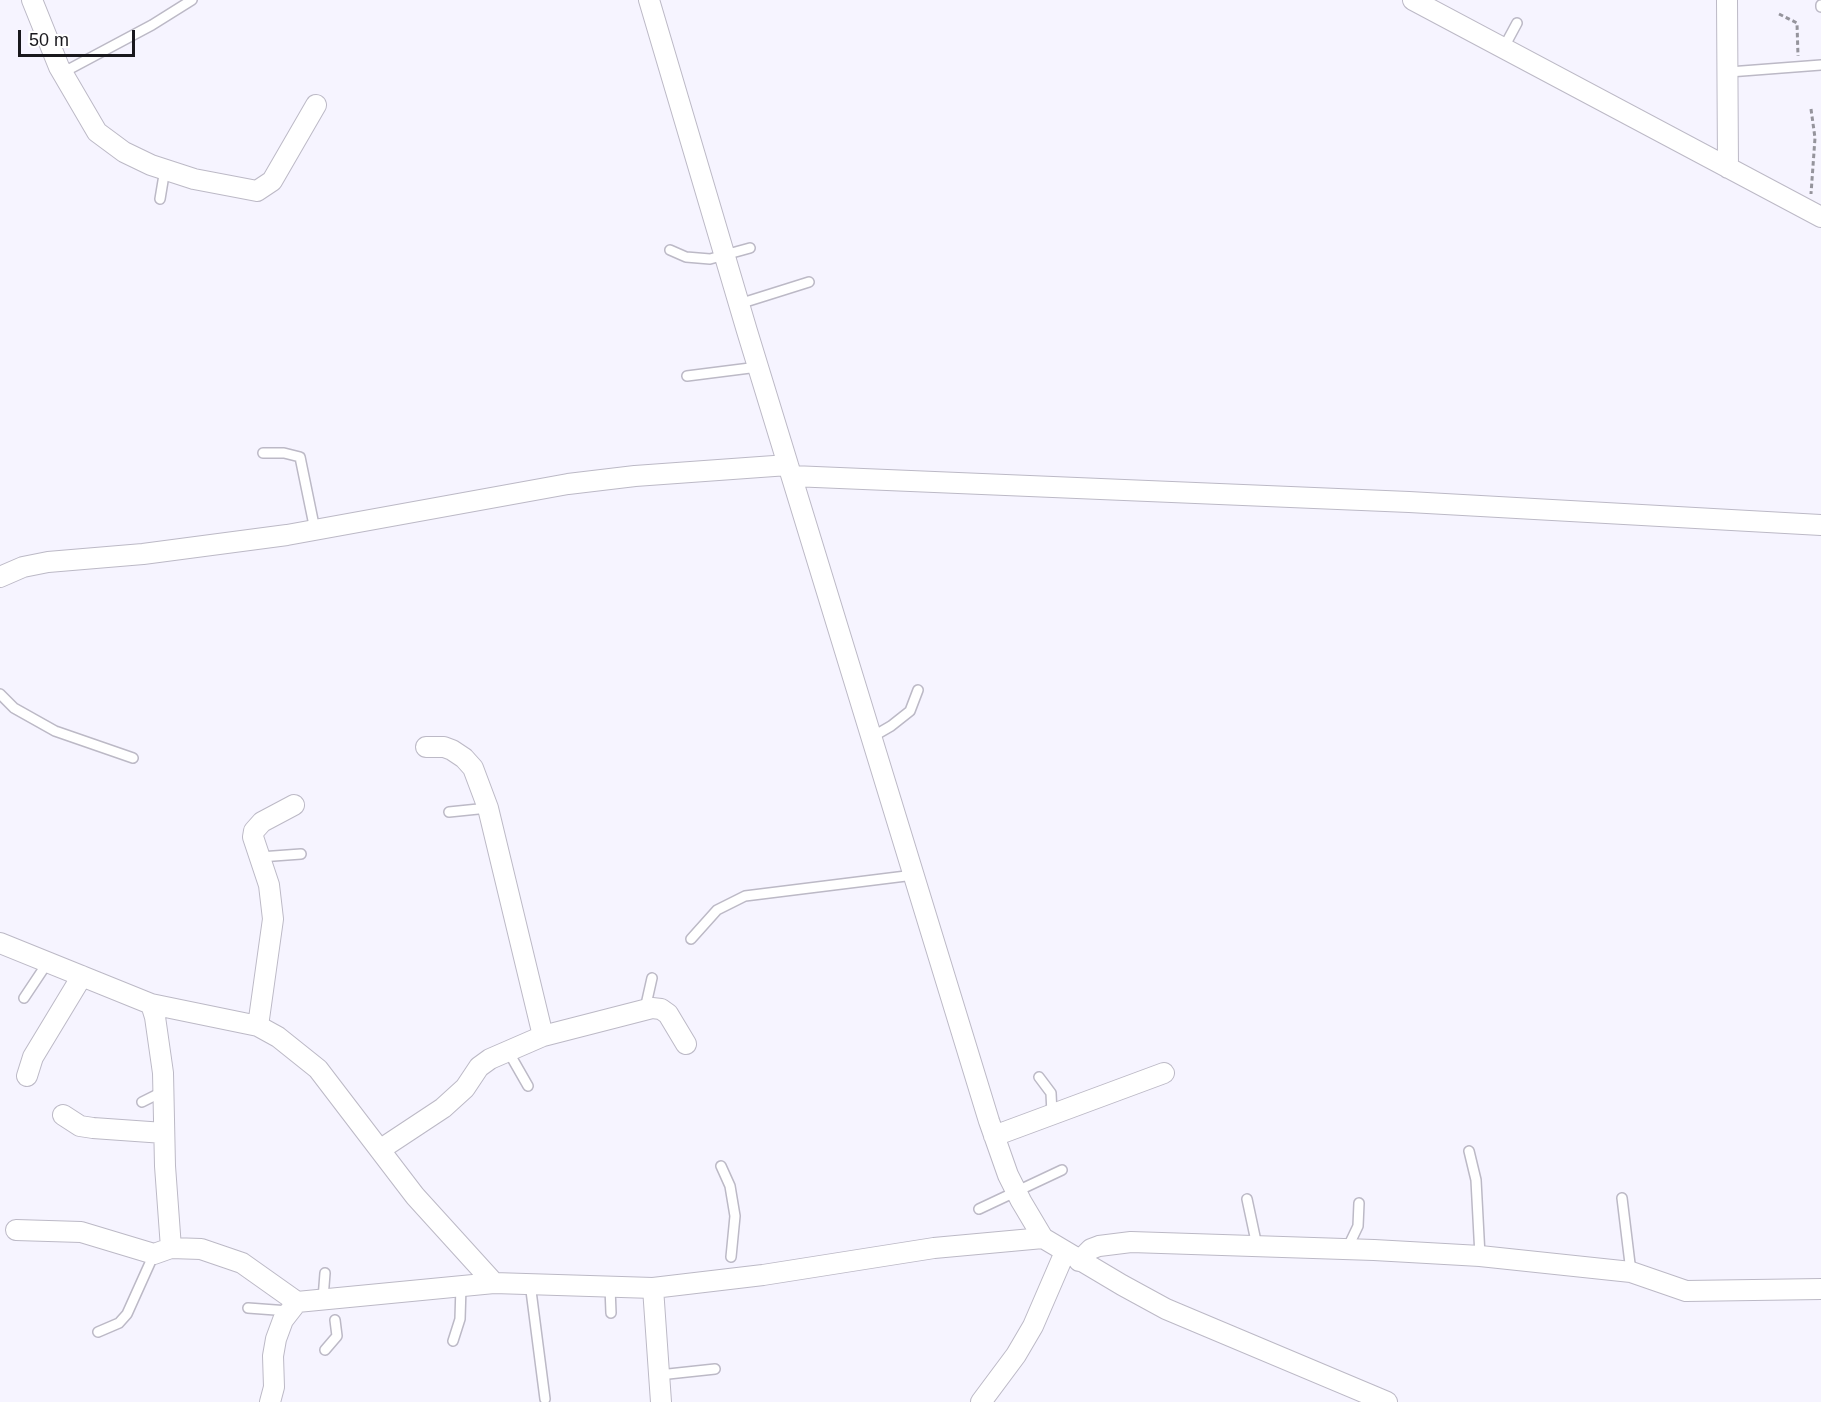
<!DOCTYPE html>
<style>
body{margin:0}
#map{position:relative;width:1821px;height:1402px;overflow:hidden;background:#f6f4ff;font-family:Arial,sans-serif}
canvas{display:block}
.scale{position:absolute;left:18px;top:30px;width:117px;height:27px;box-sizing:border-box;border:3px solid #19181d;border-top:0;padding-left:8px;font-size:18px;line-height:21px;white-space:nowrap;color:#19181d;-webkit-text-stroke:4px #fff;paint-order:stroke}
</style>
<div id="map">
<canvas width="1821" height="1402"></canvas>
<div class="scale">50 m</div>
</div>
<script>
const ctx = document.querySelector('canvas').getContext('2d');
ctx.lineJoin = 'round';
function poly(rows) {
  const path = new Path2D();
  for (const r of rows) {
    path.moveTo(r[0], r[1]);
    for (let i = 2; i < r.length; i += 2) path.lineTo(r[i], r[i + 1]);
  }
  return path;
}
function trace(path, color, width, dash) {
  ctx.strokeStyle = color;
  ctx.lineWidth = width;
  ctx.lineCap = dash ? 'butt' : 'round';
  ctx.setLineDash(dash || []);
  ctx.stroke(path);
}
const lane = poly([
 [1821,5,1821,7],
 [1503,49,1517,23],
 [1729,72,1821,65],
 [62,73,152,25,192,0],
 [160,199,165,169],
 [670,250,686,257,710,259,750,248],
 [739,304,809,282],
 [687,376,758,367],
 [263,453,284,453,300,457,315,530],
 [0,694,14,708,55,731,133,758],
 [872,737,891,726,910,711,918,690],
 [449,812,488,808],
 [260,857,301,854],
 [691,939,717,910,745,896,914,875],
 [24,998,48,962],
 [645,1009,652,978],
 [508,1051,528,1086],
 [1039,1077,1051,1093,1052,1114],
 [142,1102,162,1092],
 [1469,1151,1476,1180,1480,1256],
 [721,1166,730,1186,735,1216,731,1257],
 [1622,1198,1631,1272],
 [1247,1199,1257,1246],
 [979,1209,1062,1170],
 [1347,1249,1358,1226,1359,1203],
 [530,1283,545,1399],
 [610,1287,611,1313],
 [323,1299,325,1273],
 [248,1308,289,1311],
 [98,1332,119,1323,127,1314,154,1254],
 [453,1341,460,1319,461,1286],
 [325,1350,337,1336,335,1320],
 [659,1375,715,1369]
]);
const street = poly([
 [32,0,59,67,97,132,124,152,151,165,194,179,257,191,272,181,316,105],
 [649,0,747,331,989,1121,1008,1175,1021,1201,1043,1238,1122,1285,1166,1309,1387,1402],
 [1413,0,1821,217],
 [1727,0,1728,168],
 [792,476,1409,502,1821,525],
 [0,577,23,567,48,562,143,554,287,535,568,484,635,476,788,465],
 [426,747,444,747,452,750,464,758,473,768,488,808,543,1036],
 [0,943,151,1004,258,1026,278,1037,318,1069,415,1196,494,1283],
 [151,1004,155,1017,163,1073,165,1166,171,1248,201,1249,242,1263,297,1302],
 [258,1026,273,919,269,885,253,837,254,831,262,822,294,805],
 [27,1076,33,1057,82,976],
 [63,1115,80,1126,93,1128,164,1133],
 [994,1136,1164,1073],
 [381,1149,443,1108,465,1088,479,1067,490,1059,543,1036,652,1008,661,1009,668,1014,686,1044],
 [16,1230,81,1232,154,1254,171,1248],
 [1079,1261,1091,1249,1099,1246,1131,1242,1374,1250,1480,1256,1631,1272,1686,1291,1821,1289],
 [653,1288,661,1402],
 [270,1402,274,1387,273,1356,276,1339,283,1320,297,1302,494,1283,653,1288,763,1275,934,1248,1043,1238],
 [981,1402,1016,1355,1033,1326,1065,1252]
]);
trace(lane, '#bcb9c6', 12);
trace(street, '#bcb9c6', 22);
trace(poly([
 [1779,14,1797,23,1798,56],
 [1811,109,1815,138,1811,194]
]), '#95949c', 3, [4.5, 3]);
trace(lane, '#fff', 9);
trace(street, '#fff', 20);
</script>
